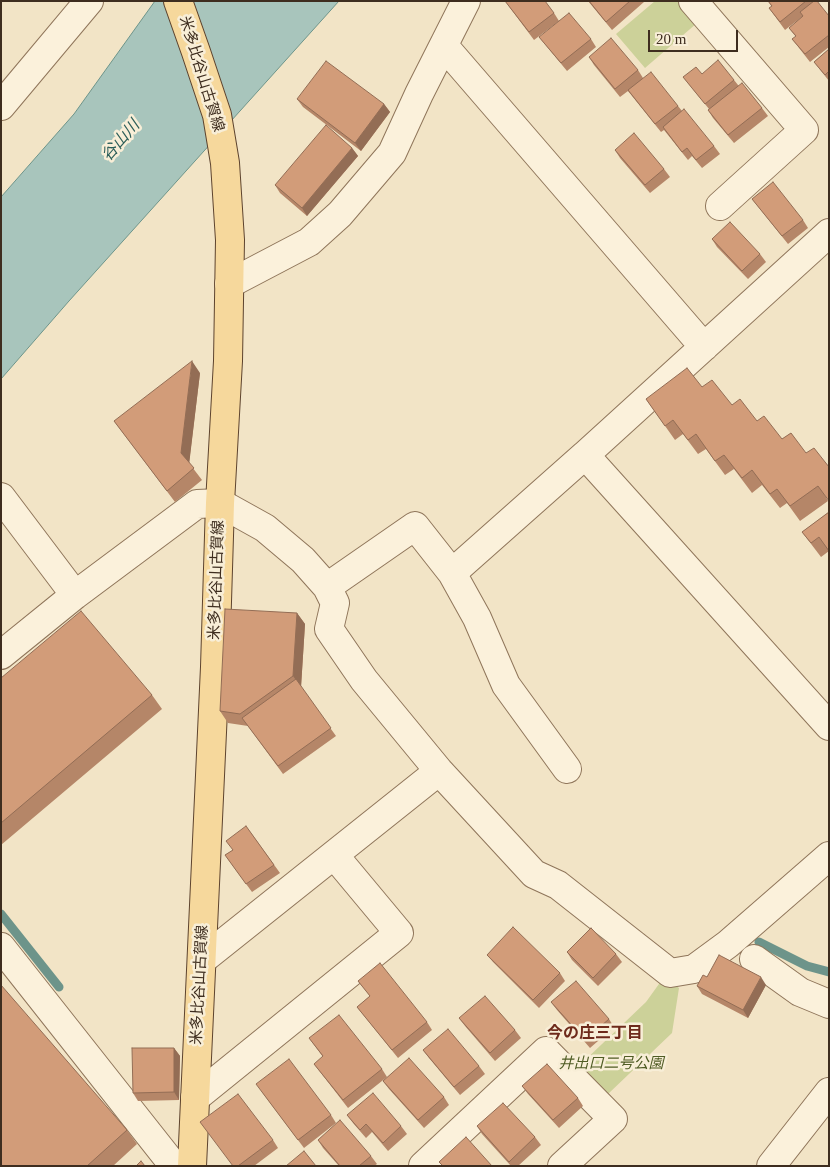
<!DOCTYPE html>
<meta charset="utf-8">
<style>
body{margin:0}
#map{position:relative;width:830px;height:1167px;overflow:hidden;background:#f2e4c6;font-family:"Times New Roman",serif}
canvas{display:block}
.frame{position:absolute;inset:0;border:2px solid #3e2d1f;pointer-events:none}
.scale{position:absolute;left:648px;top:30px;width:90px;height:22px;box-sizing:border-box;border:2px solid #3e2d1f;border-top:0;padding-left:6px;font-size:15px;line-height:18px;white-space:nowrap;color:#3e2d1f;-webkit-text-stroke:4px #f8eed7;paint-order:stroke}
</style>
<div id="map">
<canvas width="830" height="1167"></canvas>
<div class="frame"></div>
<div class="scale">20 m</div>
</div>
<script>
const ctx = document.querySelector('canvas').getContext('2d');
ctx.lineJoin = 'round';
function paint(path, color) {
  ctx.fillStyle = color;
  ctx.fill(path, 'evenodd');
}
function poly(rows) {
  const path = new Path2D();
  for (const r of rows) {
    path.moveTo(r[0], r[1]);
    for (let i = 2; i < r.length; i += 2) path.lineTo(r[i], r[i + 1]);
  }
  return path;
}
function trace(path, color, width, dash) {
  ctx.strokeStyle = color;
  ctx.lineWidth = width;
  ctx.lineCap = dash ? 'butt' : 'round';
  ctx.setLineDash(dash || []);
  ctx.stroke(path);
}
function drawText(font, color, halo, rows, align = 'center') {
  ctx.font = font + ' "Times New Roman","Noto Sans JP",serif';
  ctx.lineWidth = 5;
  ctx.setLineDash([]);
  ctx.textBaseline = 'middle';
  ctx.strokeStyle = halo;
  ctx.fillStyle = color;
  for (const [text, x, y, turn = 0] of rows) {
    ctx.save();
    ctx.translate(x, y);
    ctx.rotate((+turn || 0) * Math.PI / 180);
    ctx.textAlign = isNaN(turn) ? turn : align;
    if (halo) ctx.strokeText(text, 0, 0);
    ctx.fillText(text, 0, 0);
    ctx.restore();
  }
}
paint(poly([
 [655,1,680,1,697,23,645,68,616,34],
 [664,977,679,988,672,1033,608,1094,580,1065,646,1002]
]), '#ccd199');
const water = poly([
 [155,1,339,1,69,301,1,379,1,197,74,114,155,1]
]);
paint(water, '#a8c5bc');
trace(water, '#6d948a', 1);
trace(poly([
 [1,914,59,987],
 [759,942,807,966,829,972]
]), '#6d948a', 9);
const minor = poly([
 [693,1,804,130,720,206],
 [444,46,704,347],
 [1,106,89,1],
 [229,284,309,242,340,214,392,153,419,94,466,1],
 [585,455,829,233],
 [1,497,75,595],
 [452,573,477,618,506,685,567,769],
 [327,587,415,526,452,573,585,455,829,726],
 [1,655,75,595,197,504,220,503,265,528,303,560,327,587,335,603,329,629,364,680,439,771,534,874,558,885,670,973,694,969,728,944,829,856],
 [1,947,174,1166],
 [754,959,800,992,829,1004],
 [202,960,439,771],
 [195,1098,399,933,334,855],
 [423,1166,546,1051,613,1119,562,1166],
 [771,1166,829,1092]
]);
const major = poly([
 [178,1,196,52,217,115,225,163,230,240,228,361,220,503,215,667,192,1166]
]);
trace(minor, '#8f755a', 30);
trace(major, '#5d432e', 30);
trace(minor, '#fbf1db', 28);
trace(major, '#f6d89c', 28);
paint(poly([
 [505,1,554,13,559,21,534,40],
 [588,1,644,1,644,2,612,30],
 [768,1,813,1,829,16,829,47,810,62,792,39,796,37,789,28,803,16,785,30,769,8,772,7],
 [539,37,591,39,596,47,567,71],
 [829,49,829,81,814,62],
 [589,57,638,70,643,78,678,106,682,111,714,146,720,154,702,168,692,156,688,160,664,130,661,132,628,91,620,97,594,65],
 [683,77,734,80,738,85,762,108,768,116,734,143,713,118,708,110,709,109],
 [297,99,384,104,390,112,361,151,303,107],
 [352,148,358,156,307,216,280,193,275,185],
 [615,150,664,169,670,177,650,193,620,158],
 [752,199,803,220,808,228,788,244],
 [712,239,760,254,766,262,748,279,717,247],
 [200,373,189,463,202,480,175,502,114,421],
 [702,387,757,421,782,439,791,433,828,501,800,521,787,503,780,508,762,485,752,493,734,469,725,475,706,449,698,454,683,434,675,440,646,399],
 [829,512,829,551,821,557,802,532],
 [297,613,305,624,301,687,336,736,283,774,248,726,228,723,220,711],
 [1,678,152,695,162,709,1,845],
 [246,826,280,873,252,892,225,855,233,850],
 [567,952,616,954,622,962,598,986,572,960],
 [487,955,560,973,565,981,539,1008,493,962],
 [707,977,766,985,748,1018,702,994,697,986],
 [358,981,427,1022,432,1030,398,1058,357,1007,370,996],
 [551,1002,609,1019,614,1027,590,1048,557,1010],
 [459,1018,515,1030,521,1038,495,1061,465,1026],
 [309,1038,382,1069,387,1077,348,1108,314,1064,323,1057],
 [174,1048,180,1056,179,1100,138,1101,133,1093],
 [423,1050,479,1066,485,1074,460,1095,429,1058],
 [383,1081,444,1097,449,1105,424,1128,389,1089],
 [522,1086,578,1098,583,1106,559,1128,528,1094],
 [262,1092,331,1115,336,1123,304,1148],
 [347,1115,401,1126,407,1134,388,1151,372,1132,366,1138,353,1123],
 [477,1126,535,1137,541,1145,518,1166,511,1166,482,1134],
 [127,1130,137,1144,113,1166,1,1166],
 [273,1140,278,1148,254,1166,232,1166],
 [318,1140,371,1156,377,1164,374,1166,339,1166,323,1148]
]), '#b58668');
paint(poly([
 [384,104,390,112,361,151,355,143],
 [352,148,358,156,307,216,302,208],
 [192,361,200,373,189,465,181,453],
 [297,613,305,624,301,687,293,676],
 [761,977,766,985,748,1018,743,1010],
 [174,1048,180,1056,179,1100,174,1092]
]), '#936d55');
const building = poly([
 [505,1,545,1,554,13,529,32,505,1],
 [589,1,630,1,606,22,589,1],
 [768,1,806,1,780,22,769,8,772,6,768,1],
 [814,1,817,1,829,16,829,35,805,54,792,39,796,36,789,28,803,16,800,12,814,1],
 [569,13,591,39,561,63,539,37,569,13],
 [611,38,638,70,615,89,589,57,611,38],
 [829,49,829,71,825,75,814,62,829,49],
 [718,60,734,80,705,104,683,77,696,67,702,74,718,60],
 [326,61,384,104,355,143,297,99,326,61],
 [651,72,678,106,655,124,628,90,651,72],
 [742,83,762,108,728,135,708,110,742,83],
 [684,109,714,146,696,160,687,148,682,152,663,127,684,109],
 [326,125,352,148,302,208,275,185,326,125],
 [634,133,664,169,645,185,615,150,634,133],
 [773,182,803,220,782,236,752,199,773,182],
 [730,222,760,254,742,271,712,239,730,222],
 [192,361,181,453,194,468,167,491,114,421,192,361],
 [687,368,702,387,712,380,732,405,740,399,757,421,764,416,782,439,791,433,806,453,814,448,829,467,829,501,818,486,790,506,777,489,770,494,752,470,742,478,724,455,715,461,696,434,688,440,673,420,665,426,646,399,687,368],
 [829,512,829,551,819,537,811,543,802,532,829,512],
 [225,609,297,613,293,676,240,714,220,711,225,609],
 [81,611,152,695,1,823,1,678,81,611],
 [296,679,331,728,278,766,242,718,296,679],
 [246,826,274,865,246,884,225,855,233,850,226,841,246,826],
 [513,927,560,973,533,1000,487,955,513,927],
 [591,928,616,954,593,978,567,952,591,928],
 [719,955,761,977,743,1010,697,986,703,975,707,977,719,955],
 [380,963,427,1022,392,1050,357,1007,370,996,358,981,380,963],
 [576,981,609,1019,585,1040,551,1002,576,981],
 [1,985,127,1130,87,1166,1,1166,1,985],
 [485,996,515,1030,490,1053,459,1018,485,996],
 [339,1015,382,1069,343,1100,314,1064,323,1056,309,1038,339,1015],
 [448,1029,479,1066,454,1087,423,1050,448,1029],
 [132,1048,174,1048,174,1092,133,1093,132,1048],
 [409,1058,444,1097,418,1120,383,1081,409,1058],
 [289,1059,331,1115,298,1140,256,1084,289,1059],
 [547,1064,578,1098,553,1120,522,1086,547,1064],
 [373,1093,401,1126,383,1143,366,1124,360,1130,347,1115,373,1093],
 [238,1094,273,1140,238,1166,233,1166,200,1122,238,1094],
 [503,1103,535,1137,509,1162,477,1126,503,1103],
 [340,1120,371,1156,359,1166,340,1166,318,1140,340,1120],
 [466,1137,492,1166,443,1166,439,1162,466,1137],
 [304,1151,316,1166,286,1166,304,1151],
 [141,1161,145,1166,136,1166,141,1161]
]);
paint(building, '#d29c79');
trace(building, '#936d55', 1);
drawText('15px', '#3e2d1f', '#f8eed7', [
 ["米多比谷山古賀線",201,74,73],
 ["米多比谷山古賀線",217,580,-88],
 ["米多比谷山古賀線",200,985,-87]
]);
drawText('italic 15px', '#4f5c24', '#f8eed7', [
 ["井出口二号公園",611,1064]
]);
drawText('italic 16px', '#2d5f5a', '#f8eed7', [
 ["谷山川",121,141,-49]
]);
drawText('bold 16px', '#6e2a1b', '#f8eed7', [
 ["今の庄三丁目",595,1034]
]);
</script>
